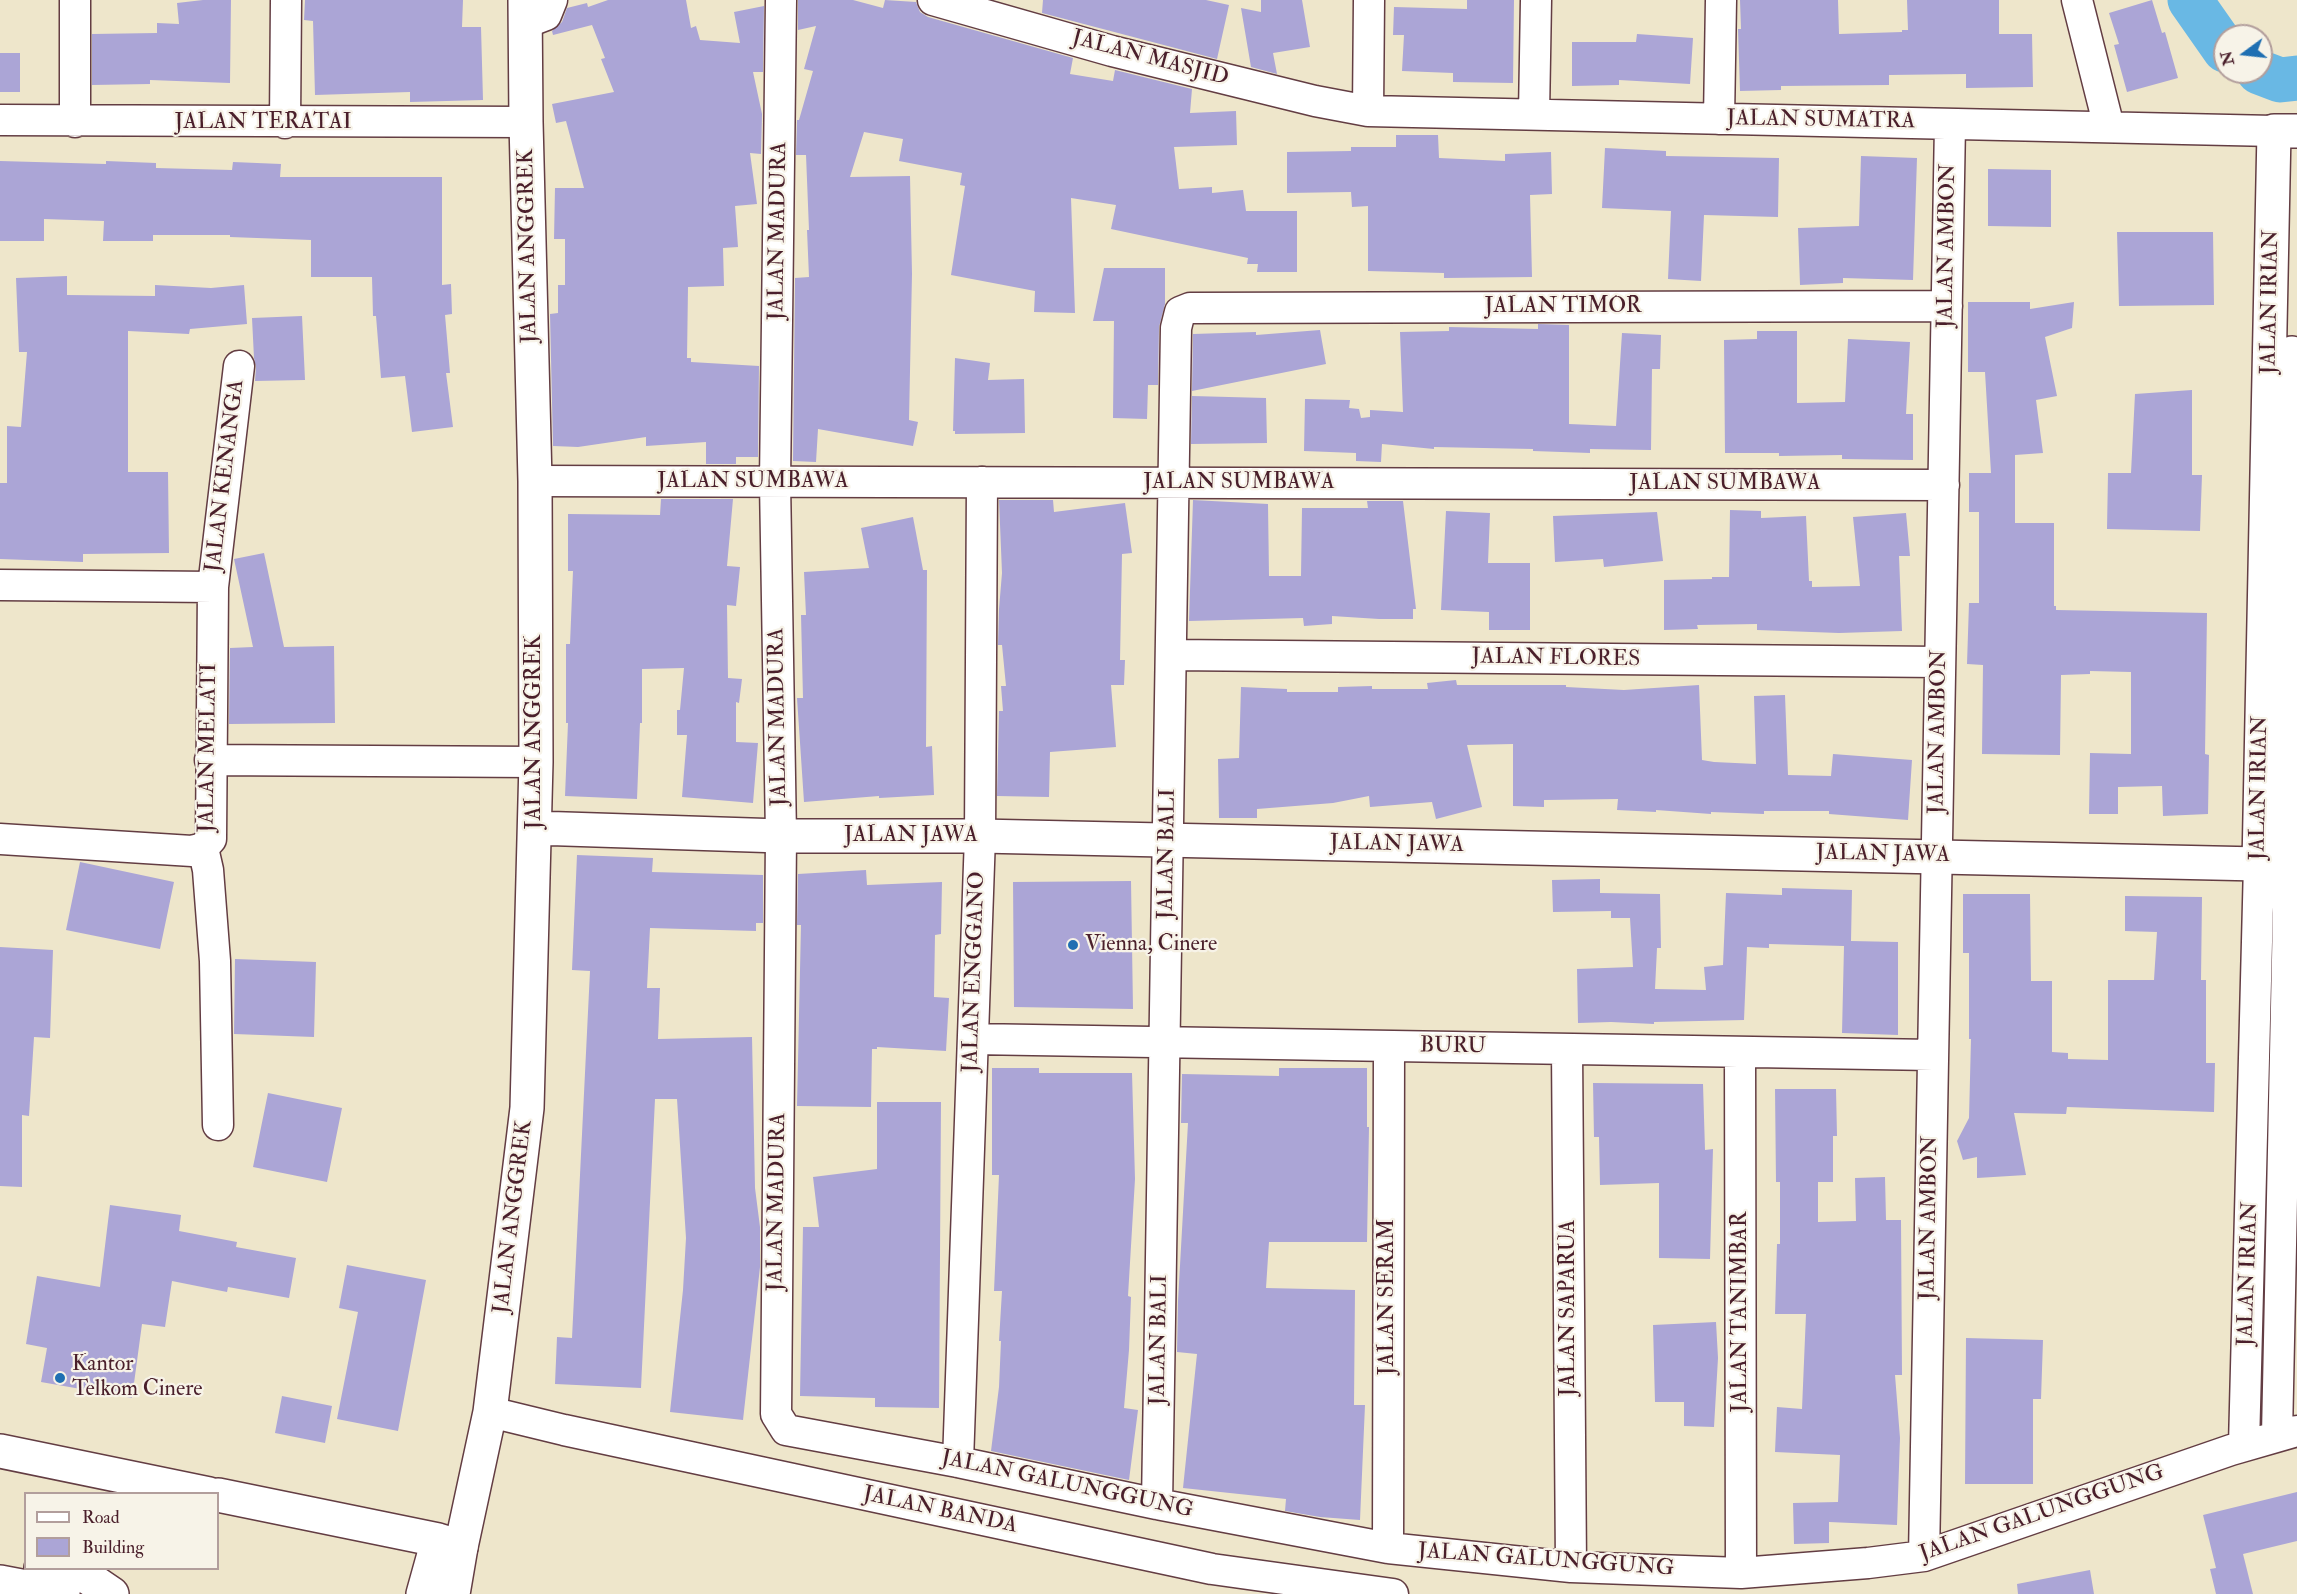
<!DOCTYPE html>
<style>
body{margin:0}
#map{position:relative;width:2297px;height:1594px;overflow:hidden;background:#eee6cb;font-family:"IM FELL Double Pica",serif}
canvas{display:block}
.legend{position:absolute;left:24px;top:1492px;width:195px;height:78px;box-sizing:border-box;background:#f7f3e8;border:2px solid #b29e9c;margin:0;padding:8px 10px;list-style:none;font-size:18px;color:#4a1f2b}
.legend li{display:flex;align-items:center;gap:12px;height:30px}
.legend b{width:30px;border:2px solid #b29e9c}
.north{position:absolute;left:2213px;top:24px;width:60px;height:60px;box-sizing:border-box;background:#f7f3e8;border:2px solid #b29e9c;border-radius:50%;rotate:255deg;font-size:16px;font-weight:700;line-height:24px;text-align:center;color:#4a1f2b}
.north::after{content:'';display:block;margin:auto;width:21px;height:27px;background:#1f6fb2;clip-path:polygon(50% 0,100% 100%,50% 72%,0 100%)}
</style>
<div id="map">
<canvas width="2297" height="1594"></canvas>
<ul class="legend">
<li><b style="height:8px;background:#fff"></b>Road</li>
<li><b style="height:16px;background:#aba5d6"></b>Building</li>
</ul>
<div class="north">N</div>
</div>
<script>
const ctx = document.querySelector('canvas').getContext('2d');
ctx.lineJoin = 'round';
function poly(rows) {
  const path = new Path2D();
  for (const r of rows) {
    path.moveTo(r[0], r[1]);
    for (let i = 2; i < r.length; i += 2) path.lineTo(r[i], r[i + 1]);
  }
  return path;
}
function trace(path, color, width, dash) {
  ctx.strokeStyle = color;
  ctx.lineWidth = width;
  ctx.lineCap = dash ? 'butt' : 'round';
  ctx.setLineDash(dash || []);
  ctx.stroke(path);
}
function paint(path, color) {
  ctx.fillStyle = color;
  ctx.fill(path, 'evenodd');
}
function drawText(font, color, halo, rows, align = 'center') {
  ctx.font = font + ' "IM FELL Double Pica",serif';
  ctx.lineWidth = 4.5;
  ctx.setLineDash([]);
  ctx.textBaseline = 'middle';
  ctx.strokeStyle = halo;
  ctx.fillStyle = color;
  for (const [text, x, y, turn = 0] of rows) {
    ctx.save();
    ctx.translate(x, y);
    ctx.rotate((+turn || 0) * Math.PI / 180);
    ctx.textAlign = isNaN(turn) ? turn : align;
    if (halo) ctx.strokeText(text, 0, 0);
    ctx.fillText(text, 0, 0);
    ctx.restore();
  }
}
trace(poly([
 [2190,0,2225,50],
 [2259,72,2280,80,2297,78]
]), '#69b8e4', 45);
paint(poly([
 [203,0,231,0,230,83,150,80,150,84,92,85,92,34,157,33,157,23,179,24,177,3],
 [305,0,463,0,462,27,481,27,483,100,410,102,410,92,315,95,313,21,304,20],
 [608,0,686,0,691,28,696,26,700,40,740,43,734,12,764,6,763,72,753,72,762,114,761,154,750,153,757,204,735,206,738,247,723,248,724,286,688,287,687,358,691,358,691,362,759,366,758,457,736,457,736,464,706,464,706,442,646,446,646,437,578,447,553,446,550,314,558,313,558,285,565,285,565,239,554,239,555,188,584,188,566,121,556,123,552,104,614,92,601,59,605,58,592,25,553,35,552,31,562,22,567,8,587,3,588,7],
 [798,0,853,0,883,8,885,0,916,2,920,12,928,17,1073,58,1070,74,1113,81,1115,70,1192,89,1190,113,1236,111,1237,145,1174,147,1179,189,1212,187,1212,193,1243,190,1246,211,1297,211,1297,272,1257,272,1258,264,1247,264,1248,258,1111,229,1116,205,1071,198,1075,313,1034,312,1035,291,951,275,965,186,960,185,962,173,899,161,903,139,864,132,850,177,910,176,912,274,909,420,918,422,913,446,818,429,816,462,793,461,795,278,809,277,807,230,809,230,806,155,796,155,797,120,799,120,813,71,804,69,816,26,798,30],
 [1043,0,1206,0,1229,5,1217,59,1042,13],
 [1261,0,1302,0,1310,47,1273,53,1277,74,1251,67,1241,8,1261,12],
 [1467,0,1514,0,1513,83,1453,82,1453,73,1402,71,1404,35,1393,35,1394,7,1467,9],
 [1740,0,1838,0,1839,34,1902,32,1902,30,1908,30,1907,0,1999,0,1999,34,2032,34,2033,87,1966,88,1966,74,1889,75,1889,85,1781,86,1781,90,1740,91,1738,29,1741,29],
 [2152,0,2162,33,2165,32,2178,78,2127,92,2114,45,2119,44,2109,13],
 [1637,34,1693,38,1690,84,1619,80,1619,85,1572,86,1572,42,1636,42],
 [0,53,20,53,20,92,0,92],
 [1396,135,1438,135,1439,158,1505,161,1505,154,1551,152,1552,194,1530,195,1532,277,1444,278,1444,273,1368,271,1368,206,1352,207,1351,192,1287,193,1287,152,1351,151,1351,147,1396,147],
 [1605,148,1666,151,1666,156,1779,158,1778,217,1704,215,1701,281,1668,279,1671,211,1602,208],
 [1861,156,1917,158,1913,280,1843,278,1843,283,1800,285,1798,228,1859,226],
 [0,161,106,164,106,161,156,163,156,168,232,170,233,162,281,164,280,177,442,177,442,285,451,284,452,314,445,315,450,373,446,373,453,427,412,432,405,376,381,378,376,316,373,316,372,277,311,277,311,240,230,237,230,235,153,235,153,241,103,241,104,221,44,219,44,241,0,241],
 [1988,169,2051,170,2051,227,1988,226],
 [2117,232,2213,232,2214,305,2119,306],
 [1104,268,1165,268,1165,304,1159,327,1158,385,1148,385,1147,419,1113,418,1114,321,1093,321],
 [67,276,67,295,155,296,155,285,211,288,244,285,247,324,190,329,189,334,128,331,128,472,168,472,169,553,83,554,83,562,0,559,0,483,7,483,7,426,21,427,27,352,19,352,16,278],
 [1968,302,2030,302,2030,309,2074,302,2072,328,2045,337,2057,396,2036,400,2043,453,2015,455,2015,523,2054,523,2054,606,2056,606,2056,610,2207,613,2205,754,2209,755,2208,814,2163,816,2162,786,2118,787,2118,814,2089,814,2090,753,2131,754,2131,672,2090,671,2090,674,2061,675,2060,755,1982,754,1983,665,1967,664,1969,603,1979,603,1979,512,1969,512,1969,473,1991,473,1985,372,1968,372],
 [302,316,305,380,255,381,256,367,254,358,252,318],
 [1538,324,1569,325,1569,424,1616,426,1622,333,1661,335,1660,369,1652,369,1651,450,1590,449,1590,453,1533,451,1533,449,1434,447,1434,449,1382,444,1381,462,1356,461,1356,453,1304,451,1305,399,1350,400,1349,408,1359,409,1361,418,1370,417,1370,410,1403,412,1400,332,1449,331,1449,327,1538,329],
 [1320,330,1326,364,1192,391,1193,334,1256,332,1256,335],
 [1757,331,1797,331,1797,403,1845,402,1848,339,1910,342,1906,414,1913,414,1913,460,1842,459,1842,455,1779,456,1779,453,1725,453,1724,340,1757,339],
 [955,358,990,363,988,380,1024,379,1025,433,955,434,955,431,953,431],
 [2192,390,2192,475,2202,475,2200,531,2107,529,2108,473,2131,473,2135,394],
 [1192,396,1266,398,1267,443,1191,444],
 [661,499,733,499,727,566,740,567,736,606,727,605,728,678,742,679,739,703,736,702,736,742,758,743,753,803,682,797,687,735,677,735,677,710,680,710,684,668,642,669,642,723,640,723,637,799,565,796,568,723,566,723,566,644,570,644,573,571,568,571,568,514,660,515],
 [999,500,1053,500,1054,512,1125,503,1132,553,1122,554,1120,660,1125,660,1124,685,1111,685,1116,747,1050,752,1049,797,997,796,999,711,1003,711,1001,686,1006,686,1002,645,998,645,999,609,1002,573],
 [1193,500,1268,504,1269,576,1301,576,1302,508,1368,508,1367,501,1403,501,1416,609,1413,609,1413,619,1379,619,1332,616,1332,624,1304,626,1303,618,1189,621],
 [1730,510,1761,511,1761,518,1806,516,1809,581,1812,581,1812,587,1860,586,1853,517,1906,513,1910,556,1899,556,1902,631,1839,633,1757,630,1757,624,1697,625,1698,629,1664,630,1664,580,1712,579,1712,577,1729,577],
 [1446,511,1490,513,1488,563,1530,563,1530,630,1489,630,1489,612,1441,610],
 [1657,512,1663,561,1604,567,1603,559,1555,562,1553,516],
 [913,517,923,570,927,570,926,747,932,746,934,795,879,798,879,796,804,802,797,698,803,698,801,615,806,615,804,572,869,568,861,528],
 [264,553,284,647,334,646,335,723,229,724,230,648,253,647,234,559],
 [1456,680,1457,685,1566,685,1566,687,1624,690,1699,685,1702,760,1714,762,1756,764,1754,696,1785,695,1788,775,1831,776,1833,754,1912,760,1908,820,1829,814,1829,811,1764,811,1764,814,1711,812,1711,814,1656,810,1656,812,1617,810,1618,799,1544,800,1544,807,1513,806,1513,744,1467,745,1482,807,1436,819,1432,802,1370,807,1369,796,1333,803,1257,809,1257,818,1219,818,1218,759,1239,758,1241,687,1287,689,1287,692,1338,692,1338,687,1372,686,1372,689,1428,689,1427,683],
 [577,855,653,858,652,872,763,875,763,923,756,923,756,931,650,928,647,988,660,988,658,1039,752,1037,755,1188,760,1227,760,1267,743,1420,670,1412,683,1290,686,1238,677,1099,655,1099,641,1388,555,1384,557,1337,572,1338,590,971,572,970],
 [80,862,174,882,160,949,66,930],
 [866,870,867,885,942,882,941,934,935,935,934,997,949,998,946,1051,877,1047,877,1049,872,1049,871,1107,797,1106,801,925,797,925,798,874],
 [1600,879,1600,893,1660,894,1661,948,1657,948,1655,989,1706,990,1704,967,1723,965,1726,893,1782,895,1782,888,1852,890,1851,941,1898,942,1898,1035,1842,1033,1844,946,1769,944,1769,948,1747,947,1744,1020,1654,1022,1654,1024,1611,1022,1578,1023,1577,969,1633,967,1630,918,1611,918,1611,911,1553,912,1552,880],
 [1131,881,1133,1009,1014,1007,1013,882],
 [1963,894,2030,894,2031,981,2052,981,2052,1052,2068,1053,2068,1059,2108,1060,2108,980,2154,980,2157,932,2125,931,2125,896,2202,897,2201,980,2206,980,2206,1063,2215,1063,2214,1112,2067,1107,2066,1114,2014,1113,2026,1175,1977,1178,1977,1157,1963,1160,1957,1141,1969,1118,1971,1039,1969,1039,1969,953,1963,953],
 [0,947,53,950,50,1038,34,1037,29,1116,22,1115,22,1187,0,1186],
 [235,959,316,962,314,1037,234,1034],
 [992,1068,1039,1068,1039,1073,1132,1073,1135,1179,1128,1296,1131,1297,1129,1350,1124,1408,1138,1410,1129,1480,991,1451,999,1387,1001,1341,999,1341,1002,1291,994,1291,999,1175,992,1175],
 [1279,1068,1367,1068,1367,1127,1369,1127,1367,1242,1269,1242,1266,1288,1355,1290,1354,1405,1365,1405,1360,1520,1320,1517,1285,1511,1286,1499,1183,1488,1197,1354,1177,1352,1178,1301,1188,1123,1181,1123,1182,1074,1279,1076],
 [1593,1083,1703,1084,1705,1150,1713,1149,1710,1259,1659,1258,1659,1183,1600,1185,1599,1137,1594,1137],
 [1775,1089,1836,1089,1837,1136,1833,1136,1833,1182,1818,1182,1818,1222,1856,1221,1855,1178,1885,1177,1886,1220,1901,1220,1902,1375,1895,1375,1900,1438,1897,1525,1829,1522,1829,1543,1794,1544,1793,1503,1838,1502,1840,1455,1775,1452,1777,1407,1802,1409,1806,1314,1775,1314,1777,1244,1780,1244,1780,1182,1776,1182],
 [268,1093,342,1108,327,1182,253,1167],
 [877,1102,941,1102,939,1408,875,1407,875,1398,800,1396,803,1227,819,1227,813,1177,877,1169],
 [110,1205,181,1215,179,1231,237,1242,236,1247,296,1258,289,1298,228,1287,227,1292,172,1281,165,1327,142,1324,132,1398,41,1382,47,1348,26,1344,37,1276,100,1287],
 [347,1265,426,1280,398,1431,337,1419,358,1312,339,1308],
 [1716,1322,1718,1358,1714,1427,1684,1426,1684,1402,1655,1402,1653,1325],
 [1966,1338,2043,1340,2041,1399,2033,1399,2033,1484,1965,1484],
 [282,1396,332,1406,325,1443,275,1433],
 [2297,1492,2297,1541,2243,1554,2253,1594,2216,1594,2210,1569,2216,1568,2203,1515],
 [2090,1570,2094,1594,2018,1594,2017,1584]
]), '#aba5d6');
const minor = poly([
 [75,0,75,122],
 [781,0,775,482,781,836,776,1414,786,1430,958,1462,1157,1504,1388,1548,1571,1567,1741,1573,1868,1563,1924,1556,2231,1450,2297,1431],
 [933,0,1112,51,1315,101,1368,111,2274,131],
 [2077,0,2109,127],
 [525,23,546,15,552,0],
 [1368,111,1369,0],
 [1534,114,1536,0],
 [1719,119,1721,0],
 [0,120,526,122],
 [285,123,286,0],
 [535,481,1944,485],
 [0,585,213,587],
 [1171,655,1940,662],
 [210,760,536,762],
 [0,839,192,851,203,848,211,839,213,587,239,366],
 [203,848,208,870,215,961,218,1125],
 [973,1039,1933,1055],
 [1567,1049,1571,1567],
 [1740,1052,1741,1573],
 [490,1412,564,1430,1212,1569,1393,1594],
 [2277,1435,2288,913,2287,861],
 [2244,1445,2259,864],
 [958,1462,980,836,982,482],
 [1157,1504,1176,328,1180,312,1190,308,1947,306],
 [1388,1548,1389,1046],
 [1924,1556,1950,124]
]);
const tertiary = poly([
 [535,828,781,836,980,836,2259,864,2297,861],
 [2287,861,2292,353],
 [2259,864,2274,131,2297,131],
 [461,1547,490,1412,527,1108,536,762,535,481,526,122,525,0]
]);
const secondary = poly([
 [0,1451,209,1494],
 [218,1495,438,1540,461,1547,453,1594],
 [41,1568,87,1577,112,1594],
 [0,1582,63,1594],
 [423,1594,438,1540]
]);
trace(minor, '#633d43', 33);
trace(tertiary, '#633d43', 36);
trace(secondary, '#633d43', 36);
trace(minor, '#fff', 30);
trace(tertiary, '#fff', 33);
trace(secondary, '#fff', 33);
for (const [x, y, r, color] of [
 [1073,945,6,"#1f6fb2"],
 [60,1378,6,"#1f6fb2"]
]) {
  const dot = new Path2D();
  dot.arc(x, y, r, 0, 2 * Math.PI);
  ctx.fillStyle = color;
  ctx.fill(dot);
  trace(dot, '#f7f3e8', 2);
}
drawText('22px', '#4a1f2b', '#f7f3e8', [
 ["JALAN MASJID",1150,59,15],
 ["JALAN SUMATRA",1821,121,1],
 ["JALAN TERATAI",263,123],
 ["JALAN MADURA",779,231,-89],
 ["JALAN ANGGREK",529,246,-91],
 ["JALAN AMBON",1948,246,-89],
 ["JALAN IRIAN",2271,302,-89],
 ["JALAN TIMOR",1563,307],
 ["JALAN KENANGA",226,476,-83],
 ["JALAN SUMBAWA",753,482],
 ["JALAN SUMBAWA",1239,483],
 ["JALAN SUMBAWA",1725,484],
 ["JALAN FLORES",1556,659,1],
 ["JALAN MADURA",779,717,-91],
 ["JALAN ANGGREK",535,732,-90],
 ["JALAN AMBON",1939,732,-89],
 ["JALAN MELATI",209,748,-89],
 ["JALAN IRIAN",2260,788,-89],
 ["JALAN JAWA",911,836],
 ["JALAN JAWA",1397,845,1],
 ["JALAN BALI",1168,854,-89],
 ["JALAN JAWA",1883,855,1],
 ["JALAN ENGGANO",975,972,-88],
 ["BURU",1453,1047,1],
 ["JALAN MADURA",778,1202,-89],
 ["JALAN ANGGREK",514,1217,-83],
 ["JALAN AMBON",1930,1218,-89],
 ["JALAN IRIAN",2249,1274,-88],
 ["JALAN SERAM",1388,1297,-90],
 ["JALAN SAPARUA",1569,1308,-90],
 ["JALAN TANIMBAR",1741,1312,-90],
 ["JALAN BALI",1160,1340,-89],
 ["JALAN GALUNGGUNG",1067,1485,12],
 ["JALAN BANDA",940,1511,12],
 ["JALAN GALUNGGUNG",2042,1514,-19],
 ["JALAN GALUNGGUNG",1546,1561,4]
]);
drawText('22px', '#4a1f2b', '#f7f3e8', [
 ["Vienna, Cinere",1085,945],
 ["Kantor",72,1365],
 ["Telkom Cinere",72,1390]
], 'left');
</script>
